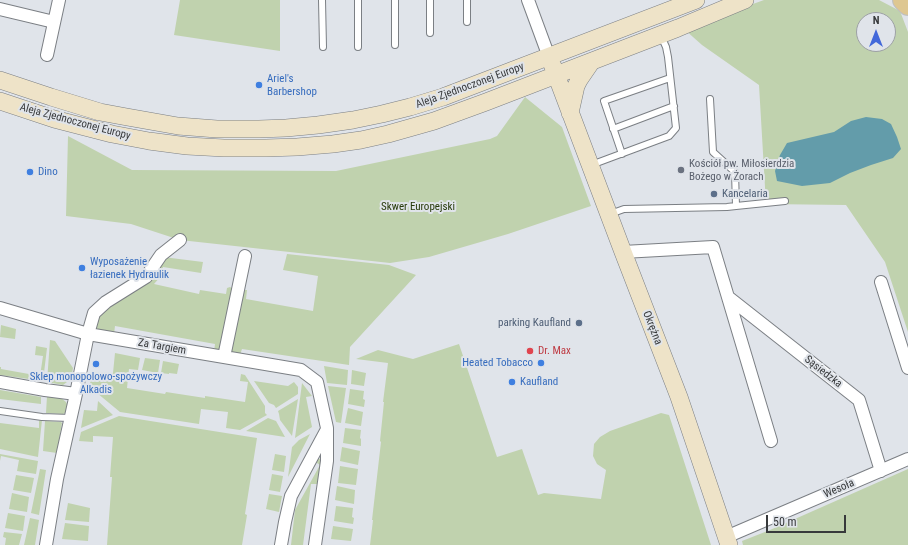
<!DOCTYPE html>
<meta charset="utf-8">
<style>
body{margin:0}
#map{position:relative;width:908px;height:545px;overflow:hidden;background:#e0e4ea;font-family:"Roboto Condensed",sans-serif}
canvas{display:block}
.north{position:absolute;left:856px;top:12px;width:40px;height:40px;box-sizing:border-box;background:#e0e4ea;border:1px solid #9ca0a4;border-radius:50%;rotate:0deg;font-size:11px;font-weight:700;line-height:16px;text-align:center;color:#37393b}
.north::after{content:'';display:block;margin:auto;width:14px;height:18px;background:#4268da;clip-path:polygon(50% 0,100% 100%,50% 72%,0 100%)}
.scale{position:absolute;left:766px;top:515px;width:80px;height:18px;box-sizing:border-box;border:2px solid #37393b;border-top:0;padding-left:5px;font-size:12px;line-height:14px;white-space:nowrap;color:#37393b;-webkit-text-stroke:3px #e0e4ea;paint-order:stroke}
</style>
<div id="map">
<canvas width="908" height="545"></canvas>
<div class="north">N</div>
<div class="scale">50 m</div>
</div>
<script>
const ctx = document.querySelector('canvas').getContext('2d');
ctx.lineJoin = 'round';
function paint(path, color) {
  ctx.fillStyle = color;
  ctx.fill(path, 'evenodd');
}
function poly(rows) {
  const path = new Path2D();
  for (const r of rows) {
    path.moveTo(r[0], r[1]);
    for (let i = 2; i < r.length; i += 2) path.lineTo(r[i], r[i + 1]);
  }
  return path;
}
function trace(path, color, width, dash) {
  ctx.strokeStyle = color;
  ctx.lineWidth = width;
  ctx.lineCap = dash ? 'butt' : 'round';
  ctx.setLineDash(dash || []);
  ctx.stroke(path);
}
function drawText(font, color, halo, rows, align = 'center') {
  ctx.font = font + ' "Roboto Condensed",sans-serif';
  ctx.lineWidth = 4;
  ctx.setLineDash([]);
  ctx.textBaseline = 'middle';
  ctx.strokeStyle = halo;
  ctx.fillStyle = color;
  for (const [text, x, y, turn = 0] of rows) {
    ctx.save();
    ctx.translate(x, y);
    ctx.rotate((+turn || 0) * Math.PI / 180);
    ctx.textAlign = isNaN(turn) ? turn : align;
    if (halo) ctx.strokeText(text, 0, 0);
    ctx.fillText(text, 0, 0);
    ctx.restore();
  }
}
paint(poly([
 [180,0,280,0,280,51,174,35],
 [764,0,879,0,900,11,908,32,908,332,885,262,846,205,766,204,759,85,702,45,684,29],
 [864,20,888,20,888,44,864,44],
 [525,97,562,127,591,206,508,234,429,257,390,263,180,240,131,224,66,216,68,136,132,170,336,171,490,139,497,136],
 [287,254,389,265,416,275,350,347,349,365,242,349,240,355,232,352,231,348,244,290,247,290,246,299,313,311,318,276,283,270],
 [163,257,203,262,201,273,163,267,162,275,154,284,199,294,200,290,226,294,227,288,230,287,233,289,220,351,214,352,215,344,115,326,114,334,97,329,95,323,95,316],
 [1,325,16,329,15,339,0,337],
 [50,340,55,341,73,368,71,379,63,385,47,382],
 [459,344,497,457,522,449,538,495,544,493,601,499,606,470,597,464,593,456,594,444,600,437,610,431,661,413,669,415,711,545,370,545,373,520,372,520,381,442,380,441,384,402,383,402,388,363,356,359,378,350,413,359],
 [36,346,47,348,43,381,0,375,0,367,1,367,1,369,40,376,43,356,35,355],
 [115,353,140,358,138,370,129,369,127,388,165,394,166,392,205,398,205,396,245,402,248,382,240,381,241,374,245,375,265,406,265,413,267,415,240,430,226,428,228,412,201,409,199,424,120,412,97,393,97,386,90,386,91,372,113,373],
 [145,358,160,360,158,373,142,370],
 [163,361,179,364,177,374,169,373,169,374,161,373],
 [324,366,348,370,347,385,327,383],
 [352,370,366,373,364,386,351,384],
 [254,381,288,386,294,382,298,387,298,394,276,408,274,405,269,403],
 [302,383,312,396,306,397,312,427,295,438],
 [328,386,346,388,341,423,336,422],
 [350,389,364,391,363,399,365,400,364,407,348,404],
 [0,390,41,397,41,404,0,399],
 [47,396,61,398,66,402,68,406,67,412,63,414,46,413],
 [298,399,292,436,280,420,279,414,278,411],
 [98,401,113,415,81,428,84,410,97,411],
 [348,408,363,412,361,426,345,423],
 [119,416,257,438,245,514,247,515,242,545,107,545,112,477,110,477,113,437,93,436,93,442,79,441,81,432],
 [268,418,276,421,285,437,246,431],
 [42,420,38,457,0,449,0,423,39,428,39,421],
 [45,421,61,422,62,423,57,453,43,451],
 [345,428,361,430,360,438,361,439,361,446,343,443],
 [310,434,288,477,292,447,299,440],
 [342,447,360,451,358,465,340,461],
 [0,454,38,461,36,474,17,471,19,460,1,456,0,461],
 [275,454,286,456,284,472,272,470],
 [318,458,320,459,323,461,319,484,311,484,303,545,291,545,295,510,320,465,314,461],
 [340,466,358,469,356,485,338,483],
 [40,469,46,470,39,515,31,513],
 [908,469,908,545,743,545,742,541,770,530],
 [272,474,283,476,280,492,269,490],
 [16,475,34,478,31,493,13,490],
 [337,486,355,490,354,504,335,500],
 [12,493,29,497,27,512,9,509],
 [269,494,282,496,279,512,266,509],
 [68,503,90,508,89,522,65,520],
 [336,506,353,508,352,517,354,518,353,524,334,521],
 [8,513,25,516,23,531,5,528],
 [30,518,39,520,35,545,24,545],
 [65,523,89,526,88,541,62,539],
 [333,526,353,529,351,541,331,539],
 [4,532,22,534,19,545,5,545,6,538,3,537]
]), '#c0d2ae');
paint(poly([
 [866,117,882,119,891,124,897,137,901,149,893,158,871,165,850,173,830,183,802,186,777,181,775,171,780,155,787,143,834,132,851,121]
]), '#639caa');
const lane = poly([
 [322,0,323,47],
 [358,0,358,47],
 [430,0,430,33],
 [467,0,467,22],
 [395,45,395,0],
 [710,99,713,152,735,172,736,206,785,201],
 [613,129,674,106],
 [622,154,604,101,670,78],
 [591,165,669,136,676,128,668,57,666,47,661,36],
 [610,214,624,209,727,207,736,206],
 [0,411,42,417,70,418]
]);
const street = poly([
 [528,0,549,57],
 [0,9,54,22],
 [47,55,59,0],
 [623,252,713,247,771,441],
 [881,282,908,368],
 [728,297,859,400,881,471],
 [0,308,88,334,301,370,317,382,327,428,327,461,315,545],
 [224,357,245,256],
 [0,382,45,390,76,394,88,334,94,313,106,302,146,277,161,255,180,240],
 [726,537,908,459],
 [46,545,57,479,76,394],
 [281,545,285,522,291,496,326,431]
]);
const secondary = poly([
 [552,64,623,252,679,397,729,545],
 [0,80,51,97,100,112,127,117,178,126,217,129,259,129,286,128,318,125,353,120,382,114,410,107,443,97,696,0],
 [0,101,54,119,112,134,149,141,187,146,224,148,266,148,297,147,333,144,361,140,388,134,434,121,486,102,678,28,745,0],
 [570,113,576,86,579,80,592,61]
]);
const primary = poly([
 [903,0,908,5]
]);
trace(lane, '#7b7f84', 8);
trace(street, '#7b7f84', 14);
trace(secondary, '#7b7f84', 18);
trace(primary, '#bfc0c0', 22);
trace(lane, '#fff', 6);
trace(street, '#fff', 12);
trace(secondary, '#eee3c8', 17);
trace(primary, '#dec791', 20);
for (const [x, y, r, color] of [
 [259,85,4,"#3f7fe0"],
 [681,170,4,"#6b7280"],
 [30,172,4,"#3f7fe0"],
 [714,194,4,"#5c6f8a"],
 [82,268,4,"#3f7fe0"],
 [579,323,4,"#5c6f8a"],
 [530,351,4,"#e0444e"],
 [541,363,4,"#3f7fe0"],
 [96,364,4,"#3f7fe0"],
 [512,382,4,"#3f7fe0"]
]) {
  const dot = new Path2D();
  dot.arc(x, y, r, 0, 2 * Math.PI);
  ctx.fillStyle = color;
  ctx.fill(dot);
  trace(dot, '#e0e4ea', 1.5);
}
drawText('11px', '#366cbe', '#e0e4ea', [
 ["Ariel's",267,79],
 ["Barbershop",267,92],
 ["Dino",38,172],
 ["Wyposażenie",90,262],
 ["łazienek Hydraulik",90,275],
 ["Heated Tobacco",533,363,"right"],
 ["Sklep monopolowo-spożywczy",96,377,"center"],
 ["Alkadis",96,390,"center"],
 ["Kaufland",520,382]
], 'left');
drawText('11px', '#37393b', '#e0e4ea', [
 ["Aleja Zjednoczonej Europy",470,86,-20],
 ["Aleja Zjednoczonej Europy",75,122,15],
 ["Okrężna",652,328,69],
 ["Za Targiem",162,347,10],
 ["Sąsiedzka",823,372,38],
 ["Wesoła",839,489,-23]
]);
drawText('11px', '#5b616d', '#e0e4ea', [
 ["Kościół pw. Miłosierdzia",689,164],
 ["Bożego w Żorach",689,177]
], 'left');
drawText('11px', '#4e5e75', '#e0e4ea', [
 ["Kancelaria",722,194],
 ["parking Kaufland",571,323,"right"]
], 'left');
drawText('11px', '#273a0a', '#e0e4ea', [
 ["Skwer Europejski",418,207]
]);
drawText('11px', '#be3a42', '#e0e4ea', [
 ["Dr. Max",538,351]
], 'left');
</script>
